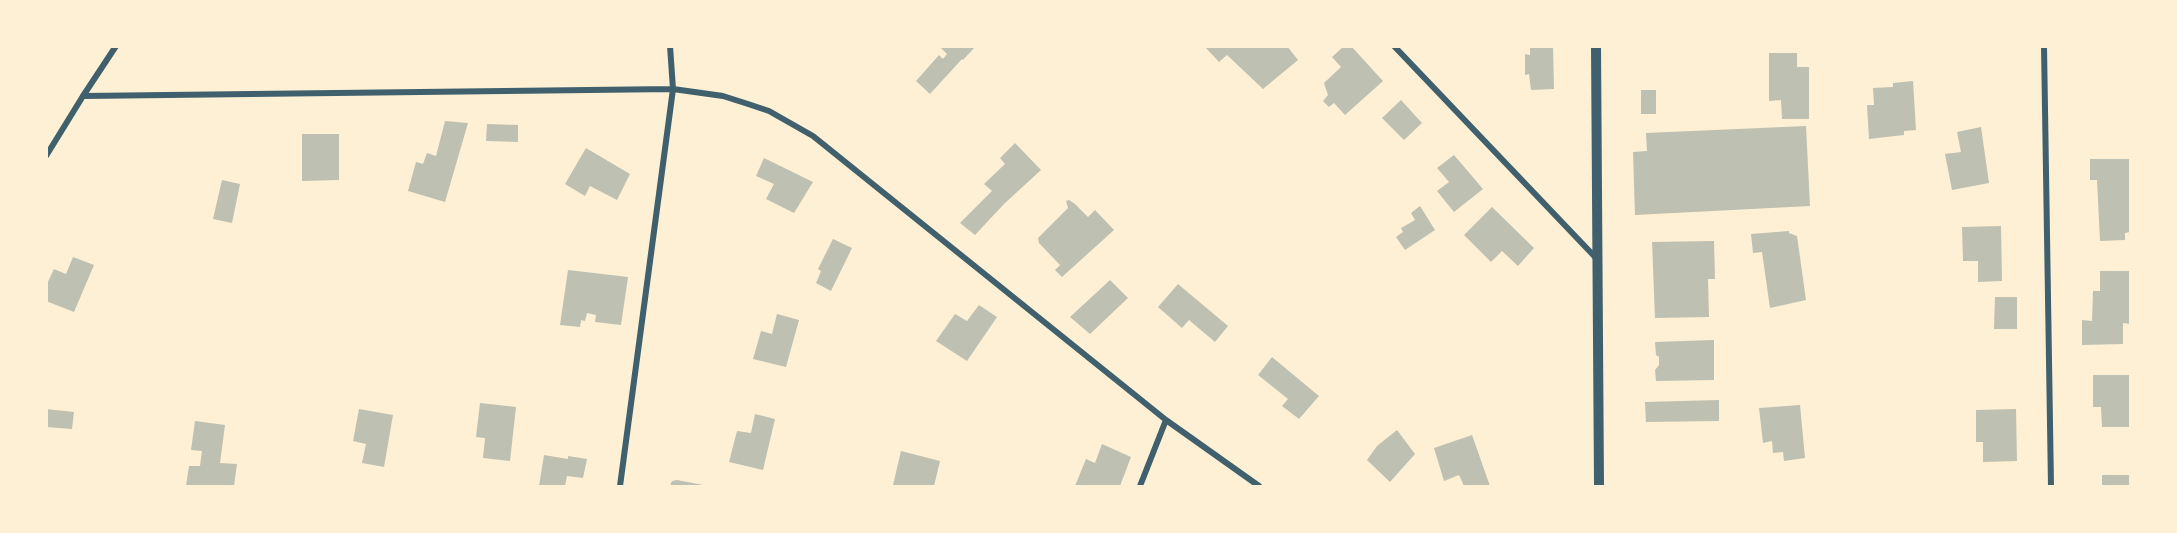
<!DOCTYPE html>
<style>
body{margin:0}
#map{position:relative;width:2177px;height:533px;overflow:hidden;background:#fdf0d5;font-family:Literata,serif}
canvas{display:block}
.frame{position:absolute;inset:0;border:48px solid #fdf0d5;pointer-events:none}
</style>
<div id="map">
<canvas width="2177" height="533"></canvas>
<div class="frame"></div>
</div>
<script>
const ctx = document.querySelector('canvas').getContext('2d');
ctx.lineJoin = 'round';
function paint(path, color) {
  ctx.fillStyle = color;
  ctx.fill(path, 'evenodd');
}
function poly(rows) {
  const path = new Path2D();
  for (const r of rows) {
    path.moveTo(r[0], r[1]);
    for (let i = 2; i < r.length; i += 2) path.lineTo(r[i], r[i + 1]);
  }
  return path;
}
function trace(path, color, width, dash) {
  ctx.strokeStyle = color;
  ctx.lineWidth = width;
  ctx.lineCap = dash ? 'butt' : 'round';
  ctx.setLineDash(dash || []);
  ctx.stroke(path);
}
paint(poly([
 [939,46,976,46,963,60,962,59,930,94,916,81,939,55,943,59,947,54],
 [1207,46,1287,46,1298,60,1263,89,1227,55,1219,62,1206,48],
 [1344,46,1351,46,1383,81,1345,115,1334,103,1329,107,1323,101,1328,95,1324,83,1341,67,1332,57],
 [1530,46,1553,46,1554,89,1531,90,1529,74,1525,75,1525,54,1530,55],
 [1769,53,1797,53,1797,67,1809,67,1809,119,1782,119,1781,100,1769,101],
 [1913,81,1916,130,1904,131,1904,135,1869,139,1867,105,1874,105,1873,88,1893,87,1893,83],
 [1641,90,1656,90,1656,114,1641,114],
 [1401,100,1422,123,1404,140,1382,118],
 [445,121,468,123,445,202,408,191,416,162,423,164,427,153,436,156],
 [487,124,518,125,518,142,486,141],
 [1806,126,1810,206,1635,215,1633,152,1647,151,1646,133],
 [1981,127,1989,183,1952,190,1945,154,1961,152,1957,132],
 [302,134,339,134,339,180,302,181],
 [1015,143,1041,170,1004,204,975,235,960,223,992,191,984,184,1005,164,1000,158],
 [586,148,630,174,617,200,590,186,585,196,565,184],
 [1454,155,1483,189,1454,212,1437,191,1449,182,1437,168],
 [764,158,813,182,794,213,766,199,774,184,756,176],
 [2090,159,2130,159,2130,232,2125,233,2125,240,2100,241,2097,180,2090,180],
 [222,180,240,184,232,223,213,219],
 [1069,200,1075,204,1088,217,1095,210,1114,230,1062,277,1055,270,1060,265,1039,243,1038,238,1068,208,1066,201],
 [1420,206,1435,230,1405,250,1396,237,1403,232,1401,228,1415,220,1411,213],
 [1492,207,1534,248,1518,266,1502,251,1491,262,1464,235],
 [2001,226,2002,281,1978,282,1978,261,1963,261,1962,227],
 [1789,231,1789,233,1797,236,1806,300,1770,308,1762,252,1753,253,1751,234],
 [833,239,852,248,831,291,816,283,821,271,818,269],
 [1714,241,1715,279,1708,279,1709,317,1655,318,1652,242],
 [73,257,94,265,74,312,46,301,46,286,54,269,66,274],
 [568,270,628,277,621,325,595,322,596,315,587,313,585,321,581,320,580,327,560,325],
 [2100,271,2130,271,2130,324,2123,323,2123,344,2082,345,2082,320,2092,321,2093,291,2100,291],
 [1110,280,1128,298,1090,334,1070,317],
 [1178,284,1228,326,1215,342,1189,320,1182,328,1158,307],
 [1995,297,2017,297,2017,329,1994,329],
 [979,305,997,317,967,361,936,341,955,314,967,321],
 [777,314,799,320,786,367,753,359,761,331,772,334],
 [1714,340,1714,380,1656,381,1655,370,1659,365,1659,357,1656,355,1655,342],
 [1272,357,1319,396,1299,419,1282,406,1288,399,1258,375],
 [2093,375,2130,375,2130,427,2102,427,2101,407,2093,407],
 [1719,400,1719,421,1646,422,1645,402],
 [480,403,516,407,510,461,483,458,485,438,476,437],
 [1800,405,1805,458,1784,461,1783,452,1773,453,1772,441,1763,443,1759,408],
 [46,409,74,412,72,429,46,427],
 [359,409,393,415,384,467,362,463,366,444,353,441],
 [2016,409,2017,461,1983,462,1983,442,1976,442,1976,410],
 [755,414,775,419,763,470,729,462,737,431,751,433],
 [195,421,225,425,220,463,237,464,234,486,186,486,189,466,200,466,202,451,191,450],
 [1397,430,1415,454,1390,482,1367,460,1377,446],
 [1472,435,1490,486,1464,486,1459,475,1444,481,1434,448],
 [1102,444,1131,457,1120,486,1075,486,1086,459,1095,463],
 [901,451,940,461,934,486,893,485],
 [544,455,568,459,568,456,587,459,583,478,567,476,565,486,539,486],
 [2102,475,2130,475,2130,486,2102,486],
 [677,480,703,485,703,486,670,486,672,481]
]), '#bec0b2');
trace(poly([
 [1394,46,1597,259],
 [2044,46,2051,486],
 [83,96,673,89,723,96,748,104,769,111,813,136,1166,420,1259,486],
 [46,156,83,96,116,46],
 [620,486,673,89,670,46],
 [1140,486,1166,420]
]), '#3f606c', 6);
trace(poly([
 [1596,46,1599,486]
]), '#3f606c', 10);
</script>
